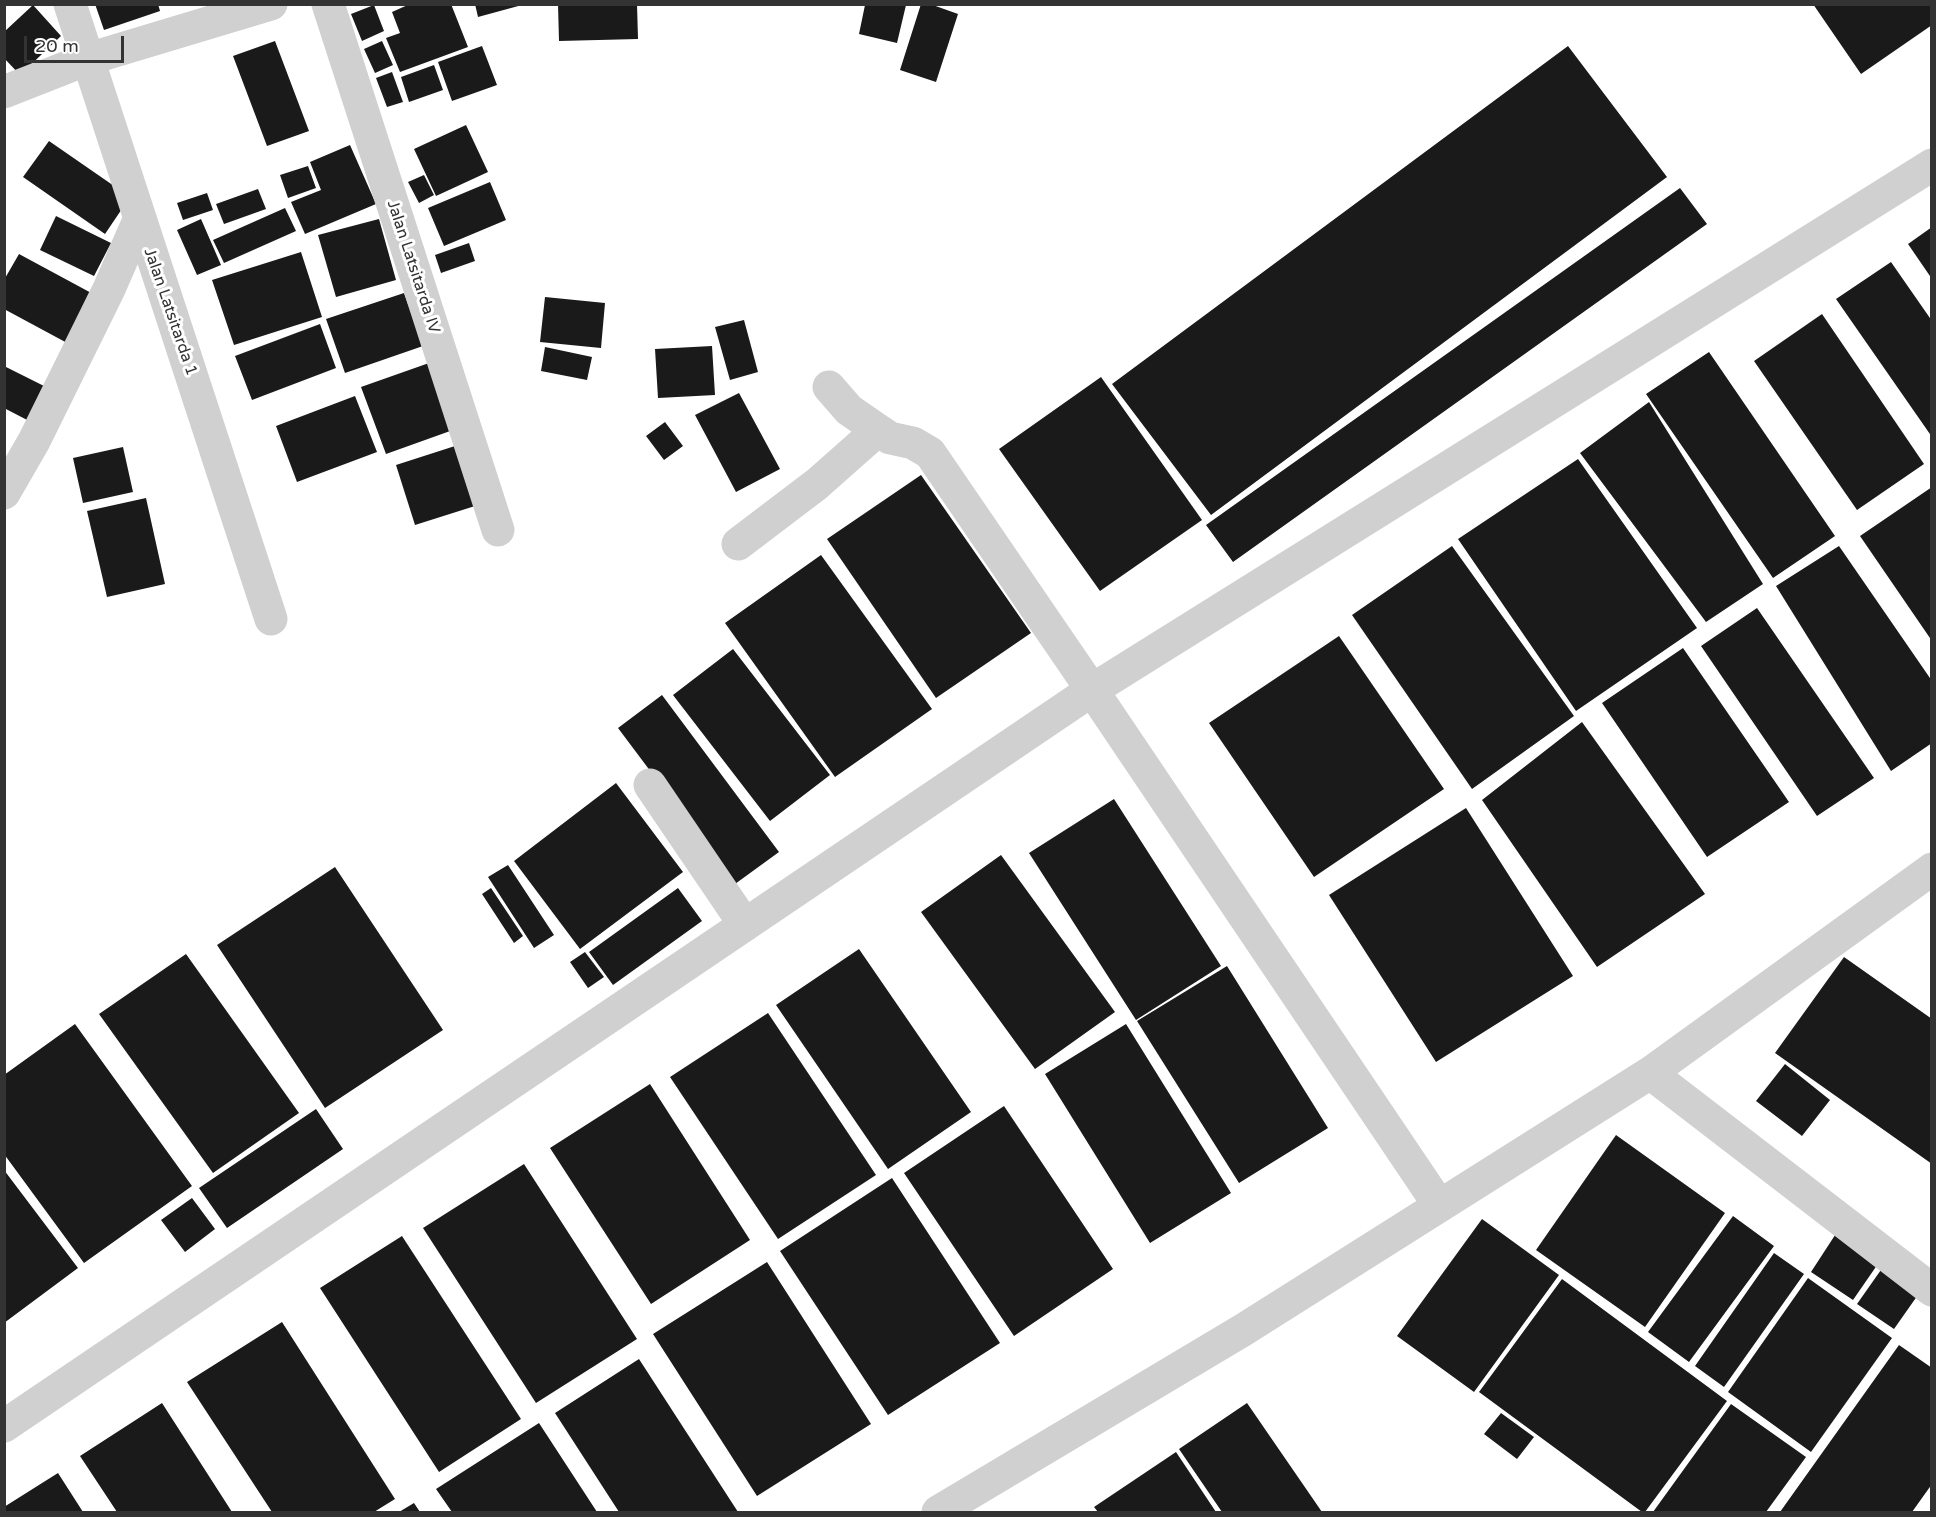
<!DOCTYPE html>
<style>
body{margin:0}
#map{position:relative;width:1936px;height:1517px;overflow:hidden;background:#fff;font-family:"Varela Round",sans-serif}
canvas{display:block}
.frame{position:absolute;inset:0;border:6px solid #333;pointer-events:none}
.scale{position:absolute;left:24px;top:36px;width:100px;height:27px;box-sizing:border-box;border:3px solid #333;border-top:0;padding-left:8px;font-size:18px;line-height:21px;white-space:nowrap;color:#333;-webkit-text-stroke:4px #fff;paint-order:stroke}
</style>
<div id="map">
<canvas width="1936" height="1517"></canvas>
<div class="frame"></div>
<div class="scale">20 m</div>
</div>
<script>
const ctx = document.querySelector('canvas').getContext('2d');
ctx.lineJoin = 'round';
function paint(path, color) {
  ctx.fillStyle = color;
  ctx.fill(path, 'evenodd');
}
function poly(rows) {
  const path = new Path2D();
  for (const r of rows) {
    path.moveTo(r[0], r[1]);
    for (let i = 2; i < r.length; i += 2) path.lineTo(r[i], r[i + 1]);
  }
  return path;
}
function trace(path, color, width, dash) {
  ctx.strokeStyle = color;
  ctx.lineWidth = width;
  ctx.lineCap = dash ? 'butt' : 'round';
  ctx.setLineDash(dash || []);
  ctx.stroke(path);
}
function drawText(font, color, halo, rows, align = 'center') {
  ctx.font = font + ' "Varela Round",sans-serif';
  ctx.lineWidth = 6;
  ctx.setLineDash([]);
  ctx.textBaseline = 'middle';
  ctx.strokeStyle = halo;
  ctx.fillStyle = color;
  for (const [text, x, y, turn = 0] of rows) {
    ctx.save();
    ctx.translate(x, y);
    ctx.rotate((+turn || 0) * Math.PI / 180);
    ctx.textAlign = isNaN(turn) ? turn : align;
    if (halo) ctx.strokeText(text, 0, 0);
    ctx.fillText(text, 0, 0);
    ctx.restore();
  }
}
paint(poly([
 [95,4,158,4,160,11,104,30],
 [410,4,451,4,468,47,400,72,386,38,400,33,392,12],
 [475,4,522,4,522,5,478,17],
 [558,4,637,4,638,39,559,41],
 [921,4,930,4,958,14,936,82,900,70],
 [1813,4,1932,4,1932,25,1861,74],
 [33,5,61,36,20,75,4,58,4,32],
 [374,5,384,31,362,41,351,14],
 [865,5,906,5,897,43,859,34],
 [275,41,309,131,267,146,233,56],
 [382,41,393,65,375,73,364,49],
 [482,46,497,85,452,101,438,62],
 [1568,46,1667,177,1211,515,1112,384],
 [434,65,443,90,409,102,401,77],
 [392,72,403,102,387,107,376,78],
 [466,125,488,172,436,196,414,149],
 [49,141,130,197,105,234,23,177],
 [350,145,376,204,305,234,291,202,321,190,310,162],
 [308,166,316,188,288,198,280,175],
 [424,175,434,195,419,203,408,182],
 [490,182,506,220,444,246,428,208],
 [1680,188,1707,224,1233,562,1206,525],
 [258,189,266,209,224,224,216,204],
 [207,193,213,210,183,220,177,203],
 [285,208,296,231,224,263,213,240],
 [56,216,111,243,94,276,40,250],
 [201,219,221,265,197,275,177,230],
 [379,219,396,280,336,297,318,235],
 [1932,227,1932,279,1908,244],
 [469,243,475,261,441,273,435,255],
 [301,252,322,317,234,345,212,280],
 [19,254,95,295,69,344,4,309,4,280],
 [1891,262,1932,321,1932,437,1836,299],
 [404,293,423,346,345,373,326,319],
 [545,297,605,303,601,348,540,342],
 [1822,314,1924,464,1857,510,1754,361],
 [744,320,758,372,730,380,715,327],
 [320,324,336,368,252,400,235,356],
 [712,346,715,395,658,398,655,349],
 [545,347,592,357,587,380,541,371],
 [1709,352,1835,536,1773,578,1646,394],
 [429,363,453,430,386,454,361,387],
 [4,366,48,388,31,422,4,408],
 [1101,377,1202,520,1100,591,999,449],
 [739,393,780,469,736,492,695,415],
 [355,396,377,452,297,482,276,426],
 [1649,402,1763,584,1706,622,1580,453],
 [665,422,683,446,664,460,646,436],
 [455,446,475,506,415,525,396,465],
 [123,447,133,492,83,503,73,458],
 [1578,459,1697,628,1576,711,1458,539],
 [921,475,1031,633,936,698,827,539],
 [1932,487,1932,641,1860,536],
 [146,498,165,584,107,597,87,511],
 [1452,546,1574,716,1472,789,1352,615],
 [1839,546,1932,681,1932,743,1891,771,1776,586],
 [821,555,932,709,835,777,725,623],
 [1757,608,1874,778,1817,816,1701,646],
 [1339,636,1444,789,1314,877,1209,723],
 [1683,648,1789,802,1707,857,1602,703],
 [733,649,830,775,770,821,673,695],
 [662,695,779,852,735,884,618,728],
 [1582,722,1705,894,1597,967,1482,800],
 [616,783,683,872,580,949,514,861],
 [1114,799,1221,966,1136,1020,1029,853],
 [1466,808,1573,976,1436,1062,1329,895],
 [1001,855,1115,1012,1035,1069,921,912],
 [508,865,554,935,534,948,488,877],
 [335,867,443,1030,325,1108,217,945],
 [491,888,523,936,514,943,482,894],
 [678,888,702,921,613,985,589,952],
 [859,949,971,1112,888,1169,776,1005],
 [585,952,604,977,588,988,570,962],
 [186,954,299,1113,213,1173,99,1014],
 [1844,957,1932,1019,1932,1164,1775,1053],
 [1227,966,1328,1128,1239,1183,1137,1021],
 [768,1013,876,1175,778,1239,670,1077],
 [75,1024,192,1186,84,1263,4,1154,4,1075],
 [1126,1024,1231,1193,1150,1243,1045,1074],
 [1785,1064,1830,1100,1802,1136,1756,1101],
 [650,1084,750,1240,651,1304,550,1148],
 [1004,1106,1113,1269,1014,1336,904,1173],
 [316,1109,343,1149,227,1228,199,1188],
 [1616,1135,1725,1213,1645,1327,1536,1250],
 [524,1164,637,1339,536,1403,423,1228],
 [4,1170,78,1268,4,1323],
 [892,1178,1000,1343,888,1415,780,1251],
 [192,1198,215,1229,185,1252,161,1220],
 [1733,1216,1774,1246,1689,1362,1648,1332],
 [1482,1219,1559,1275,1474,1392,1397,1336],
 [1839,1229,1882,1258,1853,1300,1811,1272],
 [402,1236,521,1419,439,1472,320,1288],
 [1774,1253,1804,1274,1724,1387,1695,1366],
 [767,1262,871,1424,757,1496,653,1334],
 [1883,1267,1920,1292,1894,1329,1857,1304],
 [1808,1278,1892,1338,1811,1452,1728,1392],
 [1562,1279,1727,1401,1645,1512,1642,1512,1479,1392],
 [282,1322,395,1499,374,1512,272,1512,187,1382],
 [1899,1345,1932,1368,1932,1484,1912,1512,1780,1512],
 [639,1359,738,1512,619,1512,555,1413],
 [162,1403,232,1512,117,1512,80,1456],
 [1247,1403,1322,1512,1222,1512,1179,1449],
 [1731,1404,1806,1457,1766,1512,1653,1512],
 [1501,1413,1534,1437,1517,1459,1484,1434],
 [539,1423,597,1512,452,1512,436,1489],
 [1176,1452,1216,1512,1098,1512,1094,1507],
 [58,1473,83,1512,4,1512,4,1507],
 [414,1503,420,1512,399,1512]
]), '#1a1a1a');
trace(poly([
 [70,4,271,619],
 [328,4,498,530],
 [4,92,88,59,271,4],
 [829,387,849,410,878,430,890,438,913,443,930,453,1092,690,1439,1205],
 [4,493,34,441,109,289,139,220],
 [738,544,817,484,878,430],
 [650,785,745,925],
 [1650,1073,1932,1290],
 [4,1426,1092,690,1932,165],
 [938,1512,1243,1330,1650,1073,1932,869]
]), '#d0d0d0', 33);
drawText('16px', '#333', '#fff', [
 ["Jalan Latsitarda IV",413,267,72],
 ["Jalan Latsitarda 1",170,312,71]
]);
</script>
